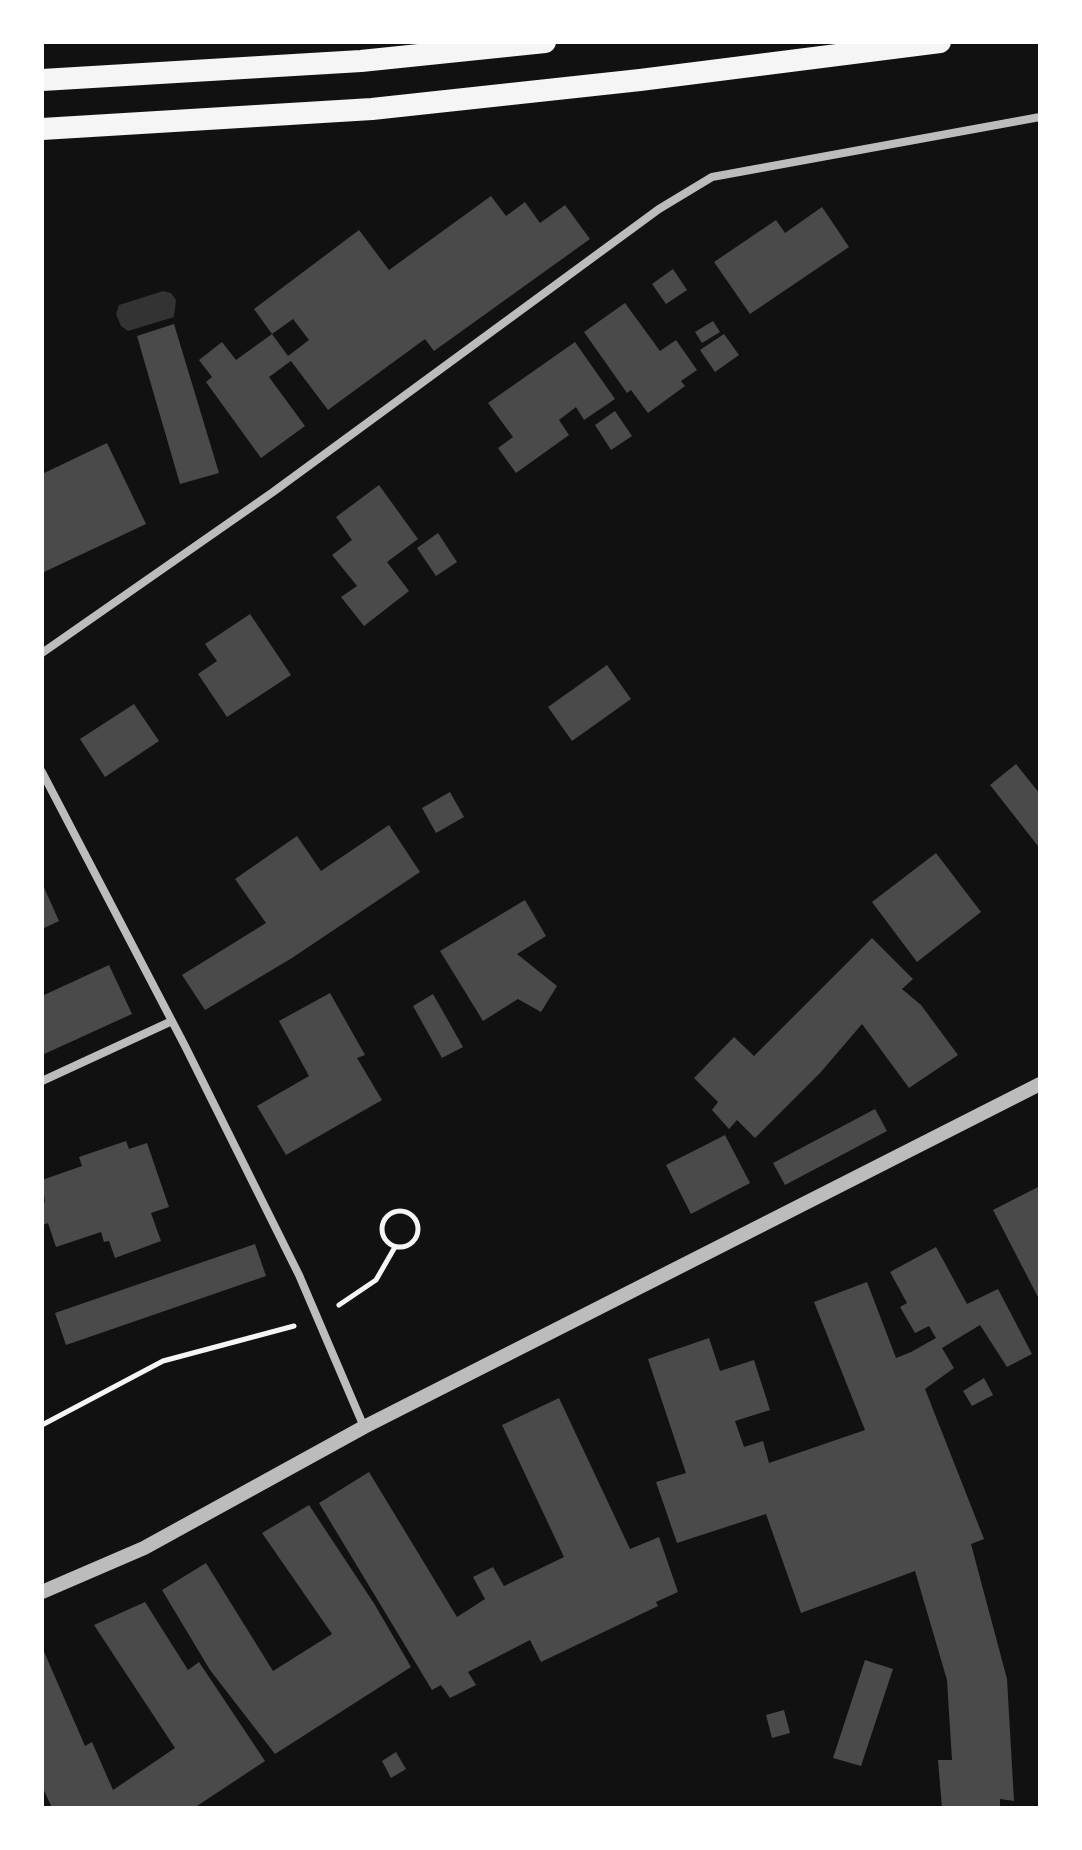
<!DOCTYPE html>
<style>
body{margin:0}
#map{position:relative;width:1082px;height:1850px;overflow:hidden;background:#111;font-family:"PT Serif",serif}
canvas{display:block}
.frame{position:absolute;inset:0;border:44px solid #fff;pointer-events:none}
</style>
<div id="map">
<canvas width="1082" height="1850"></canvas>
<div class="frame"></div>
</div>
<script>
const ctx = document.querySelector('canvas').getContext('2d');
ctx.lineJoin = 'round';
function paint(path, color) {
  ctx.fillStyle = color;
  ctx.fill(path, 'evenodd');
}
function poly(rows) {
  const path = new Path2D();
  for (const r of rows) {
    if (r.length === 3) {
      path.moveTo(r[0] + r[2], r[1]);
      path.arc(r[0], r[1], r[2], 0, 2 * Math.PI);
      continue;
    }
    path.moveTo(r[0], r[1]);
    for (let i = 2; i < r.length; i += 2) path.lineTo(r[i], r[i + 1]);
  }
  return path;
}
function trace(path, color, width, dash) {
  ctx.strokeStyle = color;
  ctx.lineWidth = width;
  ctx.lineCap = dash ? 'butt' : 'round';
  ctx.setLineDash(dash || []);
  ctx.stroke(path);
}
paint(poly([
 [163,291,171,293,176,300,174,317,128,331,121,326,116,314,119,305]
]), '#333');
paint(poly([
 [491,196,506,216,525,202,540,223,565,205,590,239,434,351,425,339,328,410,291,361,269,377,305,426,261,458,206,382,212,377,199,360,222,342,236,360,272,334,254,309,359,230,389,270],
 [293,319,309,340,288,356,272,334],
 [822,207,849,247,750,314,714,262,776,220,785,233],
 [673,269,687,290,666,304,652,284],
 [625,303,660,351,676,340,697,370,681,381,685,386,648,413,631,390,627,393,584,332],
 [713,321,720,332,702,343,695,332],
 [174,324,219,473,180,484,137,336],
 [724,334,739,355,715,372,700,350],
 [575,342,615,399,584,420,576,407,559,420,569,435,516,473,498,448,513,437,488,403],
 [615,411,632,436,611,450,595,425],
 [107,443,146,524,42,573,42,474],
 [379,485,418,539,387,562,409,591,364,626,341,597,357,586,332,555,352,540,336,517],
 [438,533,457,562,436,576,417,548],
 [250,614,291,675,227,717,198,674,217,661,205,644],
 [607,665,631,699,572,741,548,707],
 [134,704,159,741,105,777,80,739],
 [1016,764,1040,794,1038,846,990,785],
 [450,792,464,817,436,833,422,808],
 [389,825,420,872,292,958,205,1010,182,975,266,923,235,879,297,836,321,871],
 [936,853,981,912,917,962,872,902],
 [42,883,59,921,42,929],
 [525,900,546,936,517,954,557,986,541,1012,518,999,483,1021,440,951],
 [872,938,913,979,902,989,921,1005,958,1055,909,1088,862,1024,820,1073,755,1138,737,1120,729,1129,712,1110,718,1102,694,1078,734,1037,754,1056],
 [109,965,132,1014,42,1055,42,996],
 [330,993,365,1055,357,1058,382,1100,286,1155,257,1106,309,1076,279,1021],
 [433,994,463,1047,442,1058,413,1006],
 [875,1109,887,1131,785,1185,773,1163],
 [725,1135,750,1183,691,1214,666,1165],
 [126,1141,129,1149,147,1143,169,1207,151,1213,161,1241,115,1258,109,1241,104,1242,101,1232,56,1247,48,1223,43,1225,42,1222,42,1203,45,1202,42,1180,82,1166,79,1157],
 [1040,1186,1040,1301,993,1210],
 [255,1244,266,1276,66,1345,55,1313],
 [936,1247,967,1304,998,1289,1032,1354,1007,1367,980,1325,942,1348,954,1368,925,1389,984,1539,971,1544,1007,1679,1014,1801,1000,1799,1000,1808,942,1808,938,1760,952,1760,947,1680,915,1571,801,1613,766,1514,677,1543,656,1482,686,1473,648,1359,709,1338,720,1371,754,1360,770,1410,735,1421,744,1447,763,1441,769,1463,865,1430,814,1302,867,1282,896,1358,911,1352,936,1338,929,1326,915,1333,900,1307,907,1303,890,1272],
 [984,1378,993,1395,972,1406,963,1391],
 [559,1398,630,1549,659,1537,678,1592,656,1602,658,1606,541,1662,530,1640,468,1672,476,1685,450,1698,441,1685,432,1690,319,1503,369,1472,457,1617,485,1599,473,1577,493,1567,504,1586,564,1557,502,1425],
 [309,1505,375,1605,411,1667,275,1754,210,1670,162,1590,206,1563,273,1671,332,1634,262,1533],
 [145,1602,188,1670,199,1662,265,1761,194,1808,52,1808,42,1786,42,1647,85,1746,92,1742,113,1790,175,1748,94,1625],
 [865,1660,893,1669,861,1766,833,1758],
 [784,1710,790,1733,772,1738,766,1715],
 [396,1752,406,1769,391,1778,382,1761]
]), '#4a4a4a');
trace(poly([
 [400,1229,18],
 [339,1305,376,1280,395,1247],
 [42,1425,163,1361,294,1326]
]), '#f5f5f5', 5);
trace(poly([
 [42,653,273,492,659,209,712,177,1040,117],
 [42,772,185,1046,299,1275,364,1427],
 [42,1081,172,1021]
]), '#bcbcbc', 8);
trace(poly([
 [42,1592,144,1548,364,1427,1040,1084]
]), '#bcbcbc', 14);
trace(poly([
 [42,80,361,61,545,42],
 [42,129,372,109,640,80,940,42]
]), '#f5f5f5', 22);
</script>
